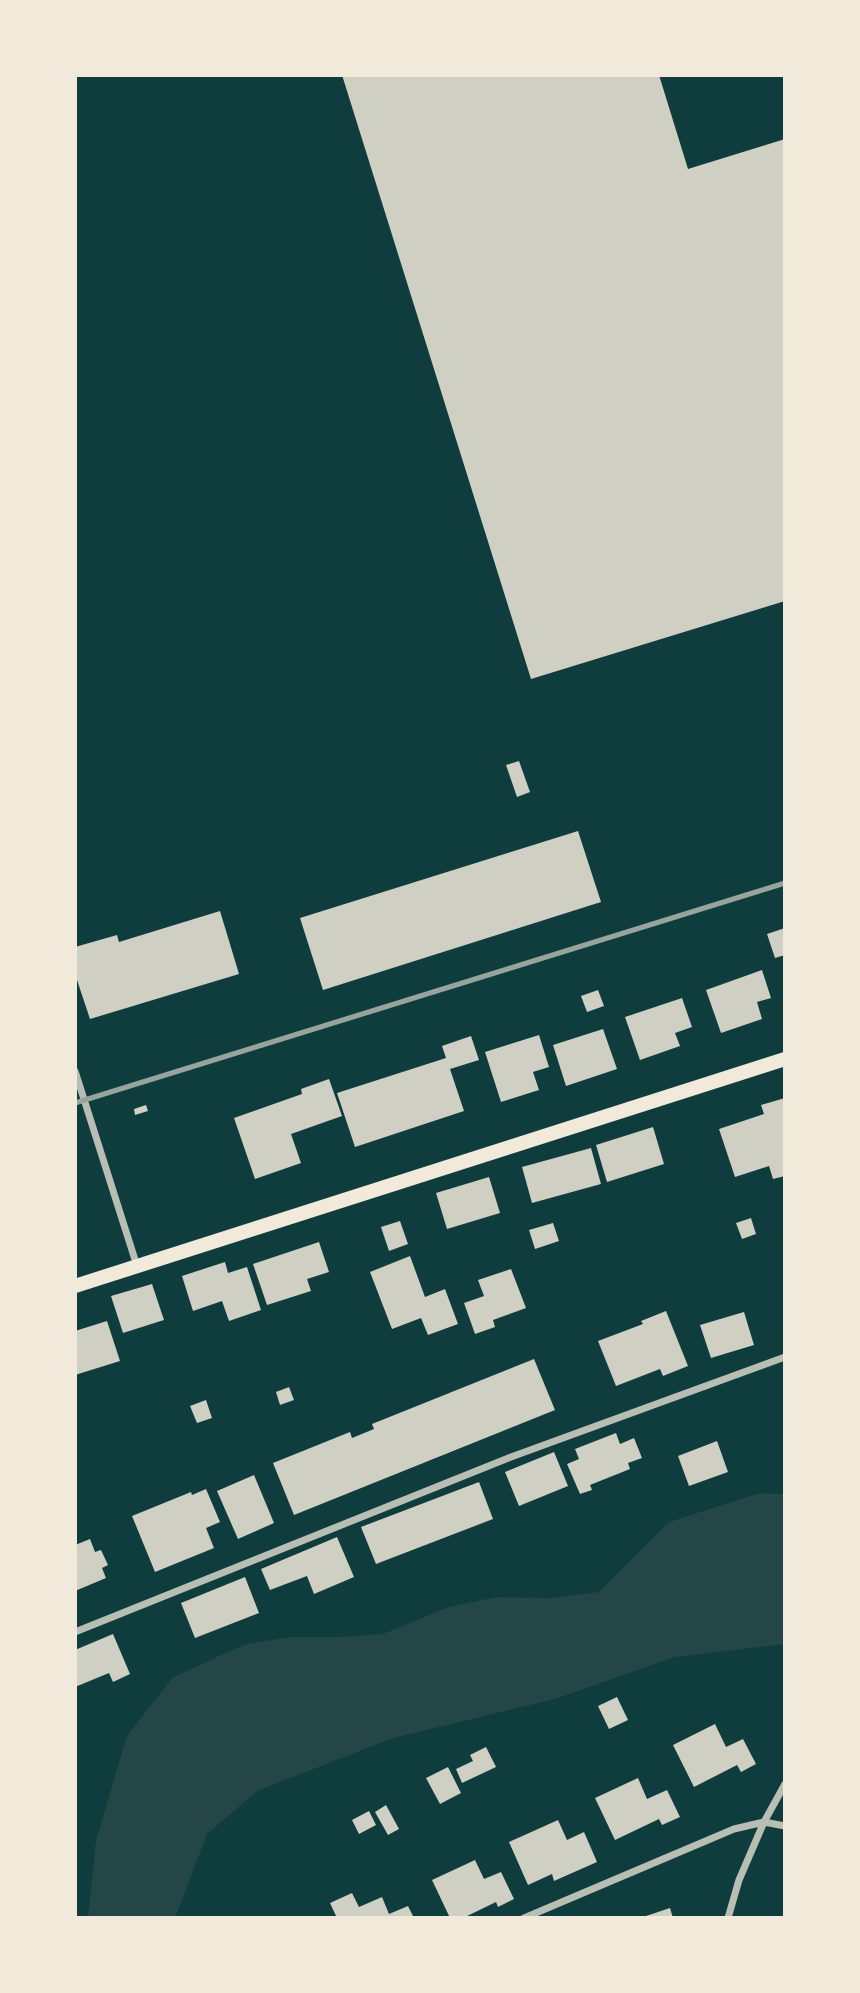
<!DOCTYPE html>
<style>
body{margin:0}
#map{position:relative;width:860px;height:1993px;overflow:hidden;background:#0f3d3e;font-family:Arial,sans-serif}
canvas{display:block}
.frame{position:absolute;inset:0;border:77px solid #f1e9da;pointer-events:none}
</style>
<div id="map">
<canvas width="860" height="1993"></canvas>
<div class="frame"></div>
</div>
<script>
const ctx = document.querySelector('canvas').getContext('2d');
ctx.lineJoin = 'round';
function paint(path, color) {
  ctx.fillStyle = color;
  ctx.fill(path, 'evenodd');
}
function poly(rows) {
  const path = new Path2D();
  for (const r of rows) {
    path.moveTo(r[0], r[1]);
    for (let i = 2; i < r.length; i += 2) path.lineTo(r[i], r[i + 1]);
  }
  return path;
}
function trace(path, color, width, dash) {
  ctx.strokeStyle = color;
  ctx.lineWidth = width;
  ctx.lineCap = dash ? 'butt' : 'round';
  ctx.setLineDash(dash || []);
  ctx.stroke(path);
}
paint(poly([
 [760,1493,785,1494,785,1644,675,1657,555,1699,393,1738,257,1791,207,1834,175,1918,88,1918,96,1840,127,1736,172,1678,243,1645,289,1637,341,1637,383,1634,449,1607,496,1597,551,1598,599,1592,669,1522]
]), '#244646');
paint(poly([
 [342,75,659,75,688,169,785,139,785,601,531,679],
 [519,761,530,792,517,797,506,765],
 [578,831,601,902,323,990,300,918],
 [220,911,239,974,90,1019,77,980,75,980,75,947,117,935,119,942],
 [785,928,785,955,775,958,767,934],
 [762,970,771,998,757,1002,762,1019,721,1033,706,990],
 [598,990,604,1006,587,1012,581,996],
 [682,998,692,1027,675,1033,680,1046,640,1060,625,1017],
 [603,1029,617,1069,566,1086,553,1045],
 [539,1035,549,1067,533,1072,539,1090,501,1102,485,1052],
 [471,1036,479,1060,450,1069,464,1111,355,1147,337,1093,446,1058,442,1046],
 [329,1079,342,1116,291,1134,301,1163,255,1179,234,1118,302,1094,301,1089],
 [785,1098,785,1176,773,1179,769,1166,735,1177,719,1129,764,1114,761,1105],
 [146,1105,148,1111,135,1115,134,1109],
 [653,1127,664,1164,607,1182,596,1145],
 [591,1148,601,1184,532,1203,522,1167],
 [489,1177,500,1213,447,1229,436,1193],
 [751,1218,756,1234,742,1239,736,1223],
 [400,1221,408,1244,389,1251,381,1227],
 [553,1223,559,1241,535,1249,529,1230],
 [319,1242,329,1272,307,1279,311,1291,267,1305,253,1264],
 [410,1256,425,1297,445,1289,458,1324,428,1335,421,1318,392,1329,370,1272],
 [225,1262,228,1273,247,1267,261,1310,229,1321,222,1301,193,1311,182,1276],
 [511,1269,526,1308,493,1320,495,1327,475,1334,464,1303,484,1296,478,1280],
 [152,1284,164,1320,123,1333,111,1296],
 [666,1311,688,1366,663,1376,660,1369,616,1386,598,1341,643,1324,641,1321],
 [744,1312,754,1345,711,1358,700,1325],
 [107,1321,120,1361,75,1375,75,1331],
 [534,1359,555,1410,294,1515,273,1463,350,1432,352,1438,374,1429,372,1424],
 [289,1387,294,1400,280,1405,276,1392],
 [206,1400,212,1418,197,1423,190,1406],
 [616,1433,620,1444,634,1438,642,1458,628,1463,630,1469,590,1485,592,1490,580,1494,567,1464,579,1459,575,1449],
 [717,1441,728,1472,689,1486,678,1456],
 [554,1452,568,1486,519,1506,505,1472],
 [254,1475,274,1523,238,1539,217,1491],
 [479,1482,493,1519,376,1564,361,1527],
 [206,1489,220,1522,206,1528,214,1548,155,1572,132,1516,191,1492,192,1495],
 [337,1537,354,1577,314,1594,307,1576,270,1590,261,1569],
 [90,1539,95,1552,101,1550,108,1565,102,1568,106,1578,75,1591,75,1545],
 [245,1577,259,1613,195,1638,181,1603],
 [113,1634,130,1674,113,1682,109,1673,75,1687,75,1650],
 [617,1697,628,1720,609,1729,598,1706],
 [715,1724,726,1747,743,1739,756,1764,741,1772,737,1765,694,1787,673,1745],
 [486,1747,496,1767,462,1783,456,1769,473,1761,470,1755],
 [448,1767,461,1793,440,1804,426,1778],
 [638,1778,647,1799,667,1790,680,1817,662,1825,659,1819,615,1840,595,1798],
 [386,1805,399,1829,388,1835,375,1812],
 [369,1811,376,1825,359,1834,352,1820],
 [558,1820,567,1840,584,1832,597,1862,554,1881,552,1874,528,1885,509,1842],
 [475,1860,484,1879,501,1872,514,1899,498,1907,496,1902,463,1918,450,1918,432,1880],
 [352,1893,359,1907,382,1897,389,1914,408,1906,414,1918,337,1918,330,1903],
 [670,1908,673,1918,643,1918,643,1917]
]), '#cfcfc3');
trace(poly([
 [75,1071,137,1266],
 [75,1632,511,1457,785,1357],
 [524,1918,734,1829,764,1822,785,1826],
 [728,1918,739,1880,764,1822,785,1784]
]), '#b8beb3', 7);
trace(poly([
 [75,1286,785,1059]
]), '#f1e9da', 14);
trace(poly([
 [75,1103,785,883]
]), '#97a49c', 5);
</script>
